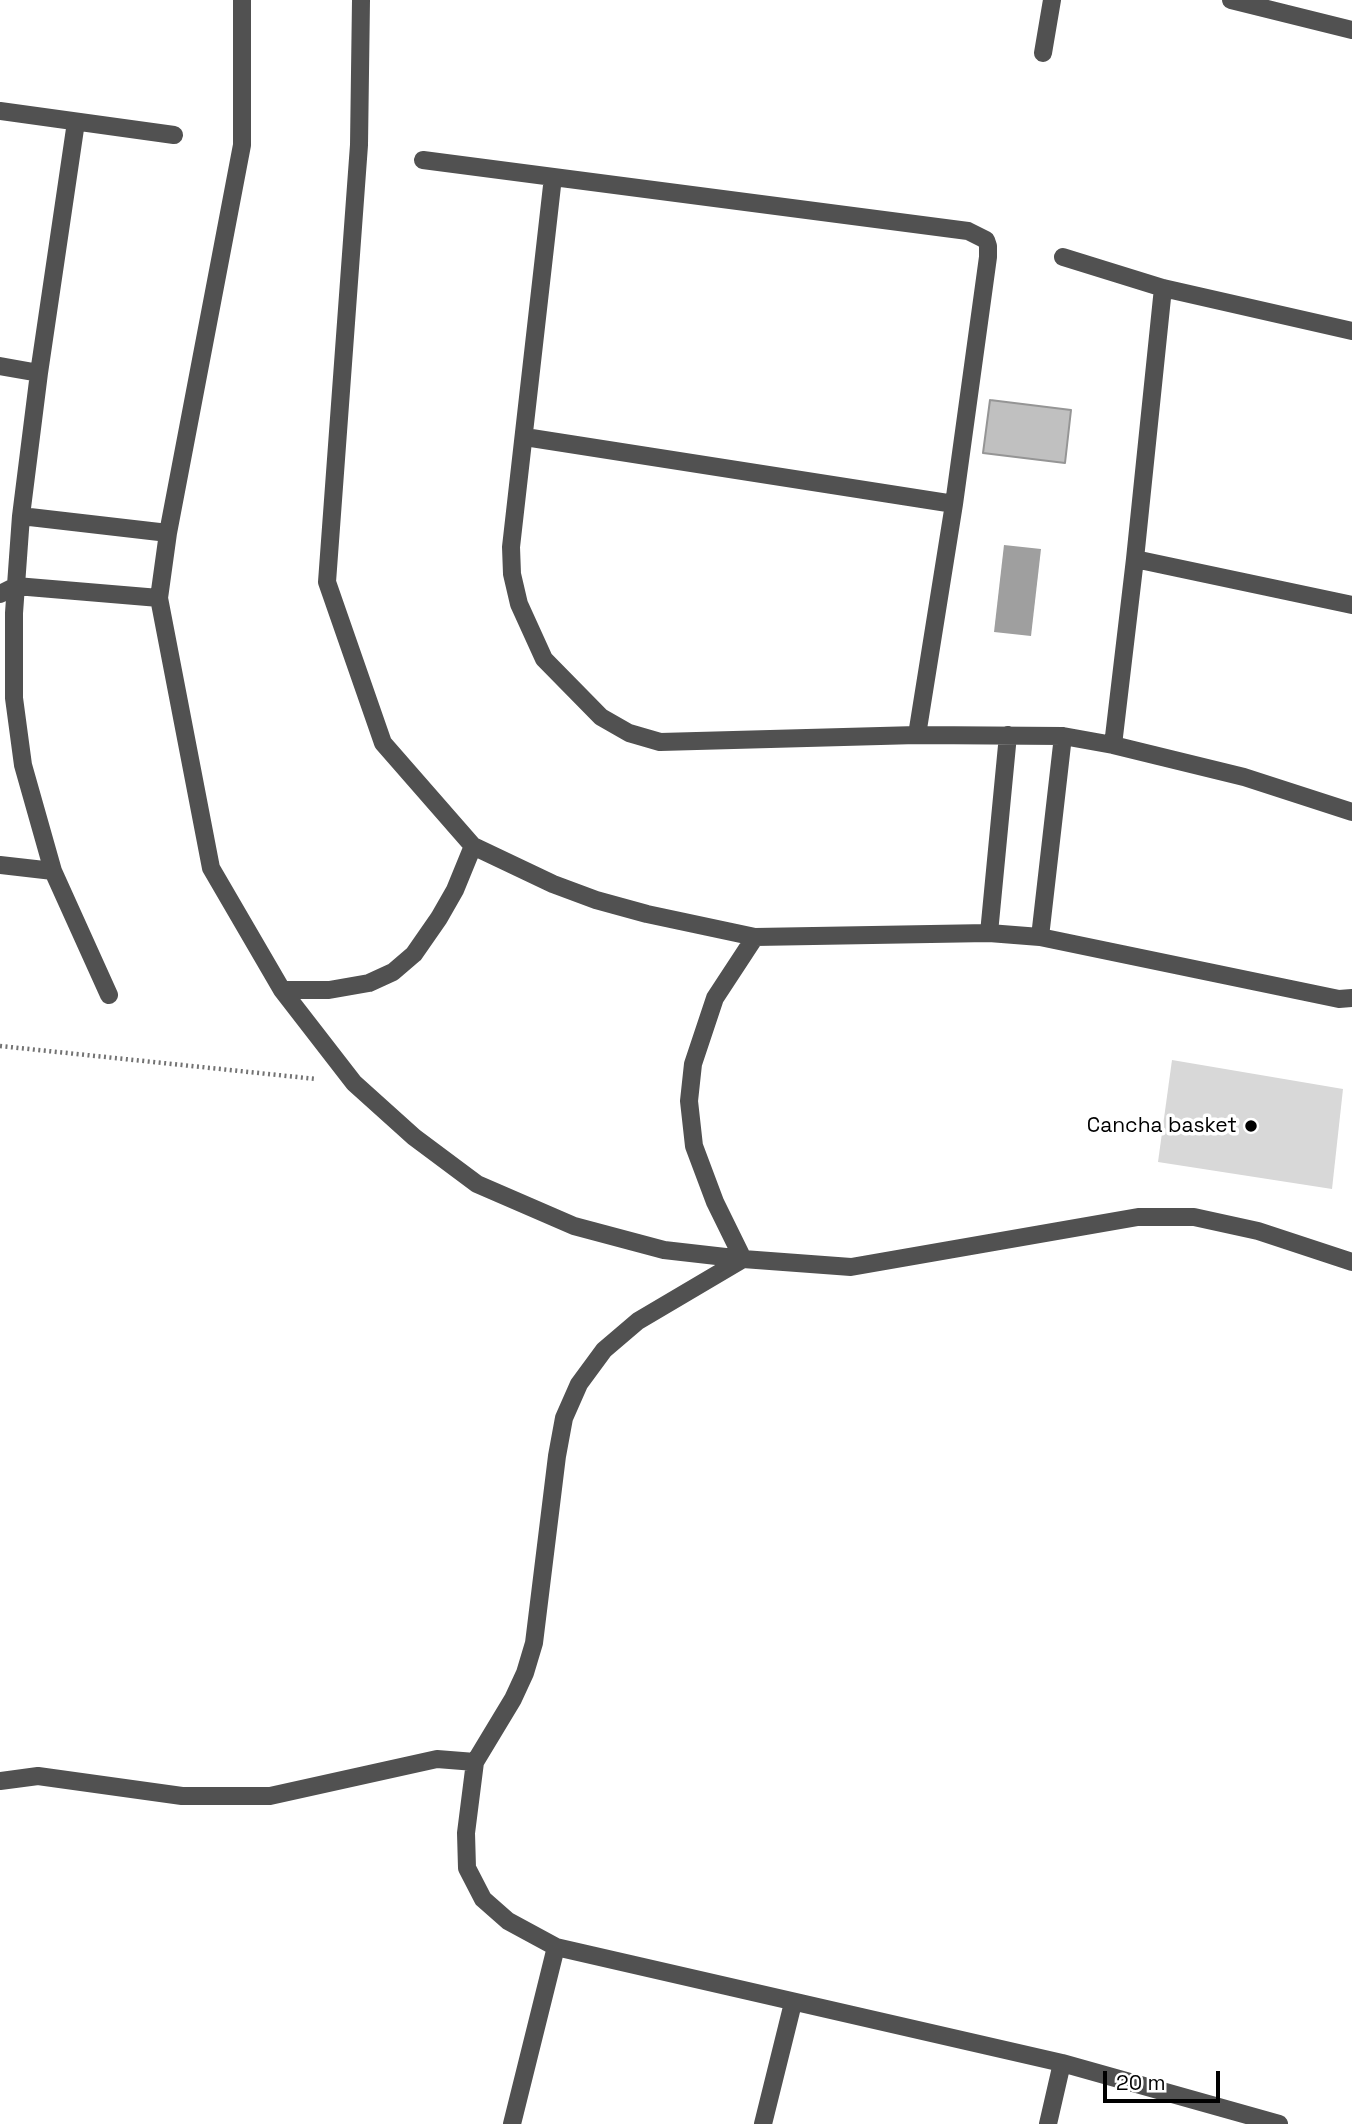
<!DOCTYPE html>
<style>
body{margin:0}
#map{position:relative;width:1352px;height:2124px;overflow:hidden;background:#fff;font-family:"Space Grotesk",sans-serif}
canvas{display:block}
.scale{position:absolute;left:1103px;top:2071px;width:117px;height:32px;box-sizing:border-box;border:4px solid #000;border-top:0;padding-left:9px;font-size:21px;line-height:24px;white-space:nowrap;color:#000;-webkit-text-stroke:5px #fff;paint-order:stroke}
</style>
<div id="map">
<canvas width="1352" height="2124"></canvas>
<div class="scale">20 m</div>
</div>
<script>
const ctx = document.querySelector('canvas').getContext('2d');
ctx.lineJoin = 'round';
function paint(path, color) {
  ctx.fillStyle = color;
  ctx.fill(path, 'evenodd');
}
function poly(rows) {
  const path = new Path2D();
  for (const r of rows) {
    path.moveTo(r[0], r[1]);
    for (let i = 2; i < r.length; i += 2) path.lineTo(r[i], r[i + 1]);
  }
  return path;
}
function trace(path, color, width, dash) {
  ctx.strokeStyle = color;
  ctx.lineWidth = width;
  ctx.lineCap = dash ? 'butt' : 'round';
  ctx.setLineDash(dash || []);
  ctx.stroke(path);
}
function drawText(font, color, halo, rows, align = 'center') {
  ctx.font = font + ' "Space Grotesk",sans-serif';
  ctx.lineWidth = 7;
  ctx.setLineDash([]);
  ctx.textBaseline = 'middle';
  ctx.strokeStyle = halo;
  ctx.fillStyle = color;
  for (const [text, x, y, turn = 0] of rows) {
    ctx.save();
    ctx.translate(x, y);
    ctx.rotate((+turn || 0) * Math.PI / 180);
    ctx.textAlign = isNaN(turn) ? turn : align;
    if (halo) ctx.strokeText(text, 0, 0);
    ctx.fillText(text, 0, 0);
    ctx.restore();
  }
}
paint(poly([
 [1172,1060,1343,1089,1332,1189,1158,1162]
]), '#d8d8d8');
paint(poly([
 [1004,545,1041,549,1031,636,994,632]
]), '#9f9f9f');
const building = poly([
 [990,400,1071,410,1065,463,983,453,990,400]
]);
paint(building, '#c0c0c0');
trace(building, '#959595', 2);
trace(poly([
 [0,1046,316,1079]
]), '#737373', 4.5, [2, 3.5]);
trace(poly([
 [242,0,242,145,168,533,159,598,211,868,282,990,354,1083,414,1137,477,1184,574,1226,664,1250,743,1259,851,1267,1138,1217,1194,1217,1258,1231,1352,1262],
 [361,0,359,145,327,582,383,743,473,846,553,884,596,900,647,914,755,937,989,933,1040,937,1339,999,1352,998],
 [1231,0,1352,30],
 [1043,53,1052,0],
 [0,111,174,135],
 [76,122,39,373,21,516,14,613,14,698,23,765,53,871,109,995],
 [423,160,968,231,986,240,988,246,988,257,954,504,917,735],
 [553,177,511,547,512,574,519,604,544,659,601,717,629,733,660,742,917,735,1063,736,1113,745,1244,777,1352,812],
 [1063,257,1163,288,1352,331],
 [0,366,39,373],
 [525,437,954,504],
 [21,516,168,533],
 [1135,559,1352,605],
 [0,594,16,586,159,598],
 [1113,745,1135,559,1163,288],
 [0,865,53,871],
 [989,933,1008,735],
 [1040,937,1063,736],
 [282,990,329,990,369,983,393,972,414,954,439,918,455,890,473,846],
 [475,1762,466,1833,467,1868,483,1899,508,1921,556,1947,1062,2063,1279,2124],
 [0,1781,38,1776,182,1796,270,1796,437,1759,475,1762,513,1699,525,1673,534,1643,557,1456,564,1418,579,1384,604,1350,638,1321,743,1259,715,1202,694,1146,689,1101,693,1064,715,998,755,937],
 [512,2124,556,1947],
 [763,2124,793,2003],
 [1048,2124,1062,2063]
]), '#515151', 18);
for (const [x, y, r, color] of [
 [1251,1126,7,"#000"]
]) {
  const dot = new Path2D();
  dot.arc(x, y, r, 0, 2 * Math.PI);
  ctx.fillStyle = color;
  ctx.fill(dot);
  trace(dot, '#fff', 2.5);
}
drawText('21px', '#000', '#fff', [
 ["Cancha basket",1237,1126]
], 'right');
</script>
